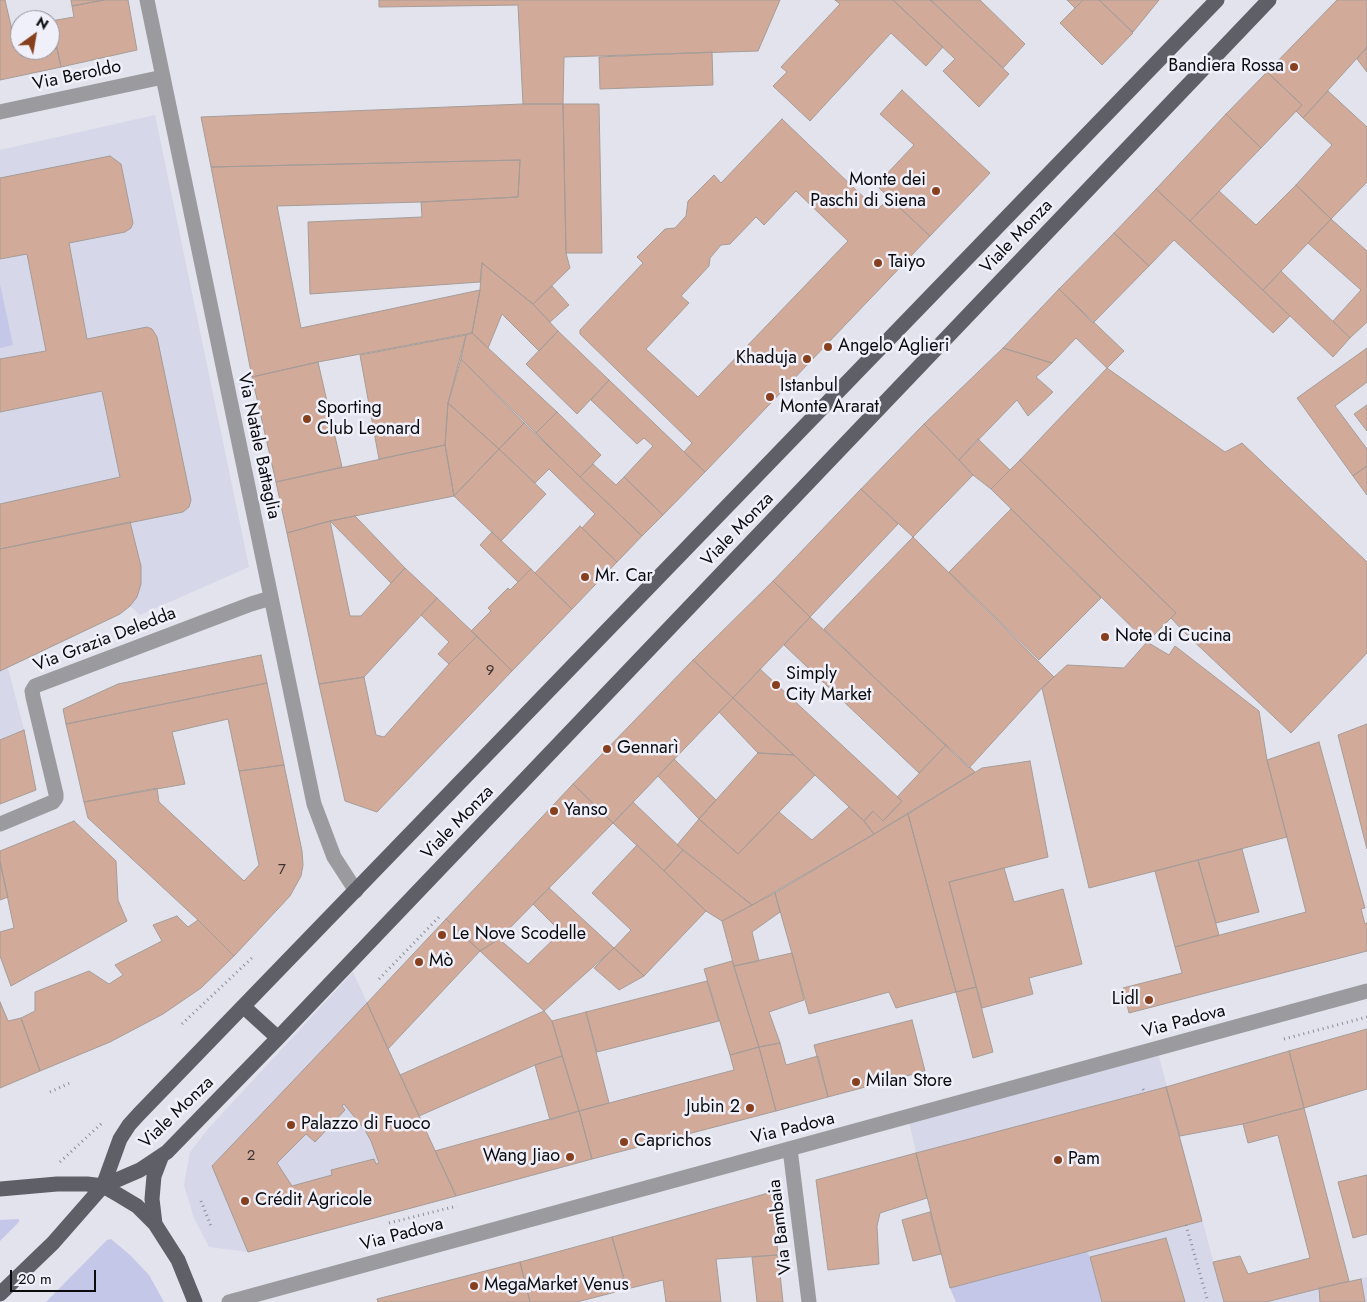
<!DOCTYPE html>
<meta charset="utf-8">
<style>
body{margin:0}
#map{position:relative;width:1367px;height:1302px;overflow:hidden;background:#e2e3ed;font-family:Jost,sans-serif}
canvas{display:block}
.north{position:absolute;left:10px;top:10px;width:50px;height:50px;box-sizing:border-box;background:#f0f0fa;border:1px solid #94949c;border-radius:50%;rotate:32deg;font-size:14px;font-weight:700;line-height:20px;text-align:center;color:#0b0b0e}
.north::after{content:'';display:block;margin:auto;width:18px;height:22px;background:#87401e;clip-path:polygon(50% 0,100% 100%,50% 72%,0 100%)}
.scale{position:absolute;left:10px;top:1270px;width:86px;height:22px;box-sizing:border-box;border:2px solid #0b0b0e;border-top:0;padding-left:6px;font-size:15px;line-height:18px;white-space:nowrap;color:#0b0b0e;-webkit-text-stroke:4px #f0f0fa;paint-order:stroke}
</style>
<div id="map">
<canvas width="1367" height="1302"></canvas>
<div class="north">N</div>
<div class="scale">20 m</div>
</div>
<script>
const ctx = document.querySelector('canvas').getContext('2d');
ctx.lineJoin = 'round';
function paint(path, color) {
  ctx.fillStyle = color;
  ctx.fill(path, 'evenodd');
}
function poly(rows) {
  const path = new Path2D();
  for (const r of rows) {
    path.moveTo(r[0], r[1]);
    for (let i = 2; i < r.length; i += 2) path.lineTo(r[i], r[i + 1]);
  }
  return path;
}
function trace(path, color, width, dash) {
  ctx.strokeStyle = color;
  ctx.lineWidth = width;
  ctx.lineCap = dash ? 'butt' : 'round';
  ctx.setLineDash(dash || []);
  ctx.stroke(path);
}
function drawText(font, color, halo, rows, align = 'center') {
  ctx.font = font + ' Jost,sans-serif';
  ctx.lineWidth = 5;
  ctx.setLineDash([]);
  ctx.textBaseline = 'middle';
  ctx.strokeStyle = halo;
  ctx.fillStyle = color;
  for (const [text, x, y, turn = 0] of rows) {
    ctx.save();
    ctx.translate(x, y);
    ctx.rotate((+turn || 0) * Math.PI / 180);
    ctx.textAlign = isNaN(turn) ? turn : align;
    if (halo) ctx.strokeText(text, 0, 0);
    ctx.fillText(text, 0, 0);
    ctx.restore();
  }
}
paint(poly([
 [155,115,249,567,140,615,130,606,120,614,8,668,24,730,0,740,0,150],
 [353,972,456,1196,248,1252,209,1247,194,1218,184,1185,190,1152,207,1130],
 [1158,1053,1224,1302,956,1302,950,1288,927,1198,909,1122],
 [1367,1277,1367,1302,1266,1302,1319,1288]
]), '#d6d7e8');
paint(poly([
 [0,284,13,345,0,348],
 [19,1219,19,1222,0,1241,0,1220],
 [111,1239,130,1255,149,1275,164,1302,46,1302,107,1240],
 [1086,1251,1090,1257,1102,1302,956,1302,950,1288]
]), '#c4c7e8');
const building = poly([
 [0,0,5,0,12,30,20,28,20,50,50,50,51,21,61,67,0,80,0,0],
 [71,0,104,0,72,6,71,0],
 [104,0,128,0,137,50,61,67,51,21,74,17,72,6,104,0],
 [379,0,780,0,758,51,564,57,563,104,523,104,518,5,379,7,379,0],
 [835,0,893,0,943,47,926,66,891,33,810,121,773,86,787,72,781,67,840,4,835,0],
 [893,0,931,0,1009,74,979,107,943,71,955,59,893,0],
 [930,0,980,0,1025,44,1003,68,930,0],
 [1067,0,1083,0,1075,8,1067,0],
 [1083,0,1099,0,1133,33,1102,65,1060,23,1083,0],
 [1099,0,1159,0,1133,32,1099,0],
 [1337,0,1367,0,1367,47,1303,118,1296,111,1302,105,1267,72,1337,0],
 [1367,47,1367,72,1357,59,1367,47],
 [712,52,713,85,600,89,599,57,712,52],
 [1267,72,1302,105,1261,148,1226,114,1267,72],
 [902,90,990,173,930,236,879,188,885,182,882,179,914,145,880,114,902,90],
 [1328,91,1367,127,1367,182,1331,219,1296,185,1332,145,1303,118,1328,91],
 [523,104,563,104,566,253,570,268,533,304,482,263,480,282,310,294,308,222,422,217,421,202,518,197,520,160,211,167,201,117,523,104],
 [563,104,599,104,602,253,566,253,563,104],
 [1226,114,1261,148,1190,221,1156,189,1226,114],
 [782,119,877,210,889,198,930,236,705,472,684,452,692,443,580,334,580,330,643,263,637,257,665,229,675,228,686,216,688,201,714,175,721,183,782,119],
 [796,191,848,241,698,397,646,349,689,303,681,296,709,266,710,258,721,245,730,244,756,217,764,225,796,191],
 [110,156,121,164,133,223,131,228,125,232,69,243,87,339,147,327,152,329,157,337,191,500,189,507,183,512,0,549,0,504,120,477,102,391,0,412,0,359,46,351,27,254,0,259,0,178,110,156],
 [520,160,518,197,421,202,277,206,301,328,480,290,472,333,318,362,252,377,211,167,520,160],
 [1296,185,1331,219,1263,290,1190,221,1219,191,1256,225,1296,185],
 [1156,189,1290,316,1273,333,1174,240,1149,266,1114,233,1156,189],
 [1331,219,1367,251,1367,322,1350,338,1333,321,1361,290,1308,243,1331,219],
 [1114,233,1149,266,1093,323,1059,289,1114,233],
 [482,263,533,304,558,331,539,351,502,314,488,348,472,333,480,290,482,263],
 [1281,271,1350,338,1333,357,1263,290,1281,271],
 [552,286,569,305,550,322,533,304,552,286],
 [1059,289,1124,351,1107,368,1076,338,1052,363,1003,348,1059,289],
 [558,331,609,380,577,414,526,364,558,331],
 [472,333,557,412,536,433,461,359,466,335,472,333],
 [466,335,448,403,445,445,379,459,360,355,466,335],
 [1003,348,1052,363,1036,377,1053,392,1028,416,1017,400,959,460,924,424,1003,348],
 [1367,348,1367,382,1335,406,1367,449,1367,466,1353,476,1297,398,1367,348],
 [461,359,524,423,499,449,448,403,461,359],
 [318,362,342,467,276,482,252,377,318,362],
 [1107,368,1225,452,1242,443,1367,562,1367,653,1291,733,1186,634,1171,618,1176,613,1020,460,1107,368],
 [609,380,705,472,663,515,624,477,653,446,644,438,637,444,591,400,609,380],
 [448,403,499,449,454,496,445,445,448,403],
 [1367,405,1367,431,1354,414,1367,405],
 [557,412,601,455,580,477,536,433,557,412],
 [524,423,642,536,617,562,582,528,595,514,549,469,535,483,499,449,524,423],
 [924,424,973,475,913,537,861,489,924,424],
 [978,439,1010,470,991,489,973,475,959,460,978,439],
 [445,445,454,496,330,521,287,533,276,482,445,445],
 [499,449,546,494,501,541,454,496,499,449],
 [1020,460,1176,613,1147,642,991,489,1020,460],
 [593,464,616,485,624,477,663,515,642,536,580,477,593,464],
 [1367,466,1367,495,1353,476,1367,466],
 [861,489,898,524,810,617,773,581,861,489],
 [1011,509,1101,598,1039,660,949,572,1011,509],
 [355,516,405,568,391,583,330,521,355,516],
 [330,521,350,616,361,616,405,568,437,598,364,677,319,684,287,533,330,521],
 [130,522,141,566,141,584,137,597,130,606,120,614,0,671,0,549,130,522],
 [580,526,617,562,572,609,535,573,580,526],
 [492,532,531,569,518,582,480,545,492,532],
 [913,537,1054,677,1042,688,969,768,824,629,913,537],
 [531,569,572,609,512,671,471,631,491,611,488,608,508,588,510,590,531,569],
 [773,581,810,617,733,698,693,660,773,581],
 [437,598,477,636,449,664,438,654,449,642,421,615,437,598],
 [810,617,946,745,919,773,784,645,810,617],
 [477,636,512,671,377,812,345,801,319,684,364,677,376,735,384,737,449,664,477,636],
 [1147,642,1169,655,1175,646,1259,711,1267,760,1287,837,1089,888,1042,688,1067,665,1124,668,1147,642],
 [261,655,267,683,66,724,63,709,118,684,261,655],
 [693,660,733,698,613,823,573,784,693,660],
 [760,669,902,801,883,821,873,811,864,821,733,698,760,669],
 [267,683,284,765,239,771,228,719,172,732,185,784,84,802,66,724,267,683],
 [733,698,794,755,758,753,719,712,733,698],
 [1367,724,1367,849,1338,735,1367,724],
 [24,730,36,790,0,804,0,740,24,730],
 [1319,742,1365,908,1361,909,1365,924,1367,923,1367,951,1129,1013,1123,988,1182,973,1175,947,1306,912,1267,760,1319,742],
 [946,745,975,772,874,834,864,821,873,811,883,821,902,801,897,797,946,745],
 [758,753,794,755,815,775,738,854,699,819,758,753],
 [674,759,716,800,699,819,658,776,674,759],
 [1030,761,1048,857,949,882,976,987,956,992,908,814,982,768,1030,761],
 [284,765,302,851,303,865,301,876,290,896,234,956,198,920,88,818,84,802,157,788,159,802,244,881,259,865,239,771,284,765],
 [573,784,613,823,499,939,480,951,446,919,573,784],
 [633,802,683,850,664,871,613,823,633,802],
 [849,807,864,821,874,834,752,905,677,845,699,819,738,854,779,812,812,840,849,807],
 [908,814,956,992,896,1008,889,992,809,1014,775,893,908,814],
 [74,821,116,861,118,900,127,921,11,986,0,956,0,932,14,928,0,862,0,851,74,821],
 [637,845,706,911,644,976,614,948,631,930,592,893,637,845],
 [1242,849,1259,912,1216,923,1198,860,1242,849],
 [683,850,752,905,722,921,706,911,664,871,683,850],
 [1198,860,1219,935,1175,947,1155,871,1198,860],
 [0,862,8,897,0,900,0,862],
 [1004,868,1014,902,1063,889,1082,964,1029,978,1033,994,982,1008,949,882,1004,868],
 [549,888,614,948,544,1011,480,951,499,939,528,964,561,932,533,904,549,888],
 [775,893,780,912,752,932,759,961,734,966,722,921,775,893],
 [177,916,188,927,198,920,234,956,201,988,163,1014,110,1042,40,1071,21,1018,35,1011,35,992,89,971,109,984,123,975,115,965,162,941,153,925,177,916],
 [446,919,480,951,388,1049,367,1003,446,919],
 [614,948,644,976,619,990,594,968,614,948],
 [792,953,804,1000,769,1012,780,1043,759,1047,734,966,792,953],
 [732,961,759,1047,730,1055,704,969,732,961],
 [707,981,719,1021,597,1052,586,1012,707,981],
 [976,987,993,1052,973,1058,956,992,976,987],
 [0,1002,8,1021,21,1018,40,1071,0,1088,0,1002],
 [367,1003,456,1196,248,1252,212,1166,367,1003],
 [344,1104,365,1130,371,1141,379,1163,376,1164,374,1159,331,1170,332,1175,292,1186,277,1163,306,1134,315,1142,345,1110,342,1106,344,1104],
 [544,1011,552,1021,562,1056,535,1065,419,1116,400,1075,544,1011],
 [586,1012,609,1103,579,1111,552,1021,586,1012],
 [912,1020,925,1071,828,1097,814,1045,912,1020],
 [1367,1029,1367,1089,1304,1108,1289,1051,1367,1029],
 [780,1043,786,1065,818,1056,828,1097,776,1111,759,1047,780,1043],
 [759,1047,776,1111,592,1159,579,1111,734,1070,730,1055,759,1047],
 [1289,1051,1304,1108,1243,1124,1180,1136,1166,1087,1289,1051],
 [562,1056,579,1111,550,1120,535,1065,562,1056],
 [1166,1087,1202,1221,950,1288,916,1153,1166,1087],
 [1304,1108,1349,1281,1266,1302,1224,1302,1213,1262,1240,1256,1248,1274,1310,1258,1278,1135,1248,1143,1243,1124,1304,1108],
 [579,1111,592,1159,456,1196,435,1151,579,1111],
 [916,1153,927,1198,880,1213,877,1226,879,1264,828,1270,816,1180,916,1153],
 [1367,1175,1367,1234,1353,1238,1338,1182,1367,1175],
 [772,1192,778,1255,716,1259,721,1302,666,1302,663,1280,627,1289,612,1237,772,1192],
 [930,1212,941,1254,913,1261,902,1220,930,1212],
 [612,1237,627,1289,577,1302,530,1302,520,1262,612,1237],
 [1166,1238,1185,1302,1102,1302,1090,1257,1166,1238],
 [778,1255,783,1302,757,1302,752,1257,778,1255],
 [520,1262,530,1302,378,1302,377,1299,520,1262],
 [1361,1279,1365,1302,1320,1302,1319,1288,1361,1279]
]);
paint(building, '#d2aa99');
trace(building, '#a59c98', 1);
trace(poly([
 [379,979,440,916],
 [182,1024,254,956],
 [1284,1039,1367,1017],
 [1143,1089,1145,1092],
 [50,1092,72,1082],
 [60,1162,103,1122],
 [201,1201,211,1226],
 [389,1223,457,1206],
 [1186,1225,1208,1302]
]), '#8c8d94', 3, [1, 4]);
trace(poly([
 [147,0,314,804,334,857,356,891],
 [0,112,163,77],
 [0,824,53,802,56,798,56,794,33,697,32,691,35,686,251,604,271,598],
 [790,1149,809,1302],
 [229,1302,1367,991]
]), '#9b9b9f', 15);
trace(poly([
 [244,1007,278,1038],
 [103,1186,140,1170,167,1152,278,1038,1269,0],
 [0,1189,57,1184,87,1184,103,1186,117,1194,137,1206,155,1224,178,1260,195,1302],
 [155,1224,152,1199,154,1176,162,1155],
 [0,1294,53,1243,103,1186,120,1139,129,1125,139,1114,1217,0]
]), '#5f6067', 15);
for (const [x, y, r, color] of [
 [1294,67,5,"#87401e"],
 [936,191,5,"#87401e"],
 [878,263,5,"#87401e"],
 [828,347,5,"#87401e"],
 [807,359,5,"#87401e"],
 [770,397,5,"#87401e"],
 [307,419,5,"#87401e"],
 [585,577,5,"#87401e"],
 [1105,637,5,"#87401e"],
 [776,685,5,"#87401e"],
 [607,749,5,"#87401e"],
 [554,811,5,"#87401e"],
 [442,935,5,"#87401e"],
 [419,962,5,"#87401e"],
 [1149,1000,5,"#87401e"],
 [856,1082,5,"#87401e"],
 [750,1108,5,"#87401e"],
 [291,1125,5,"#87401e"],
 [624,1142,5,"#87401e"],
 [570,1157,5,"#87401e"],
 [1058,1160,5,"#87401e"],
 [245,1201,5,"#87401e"],
 [474,1286,5,"#87401e"]
]) {
  const dot = new Path2D();
  dot.arc(x, y, r, 0, 2 * Math.PI);
  ctx.fillStyle = color;
  ctx.fill(dot);
  trace(dot, '#f0f0fa', 2);
}
drawText('15px', '#3d3331', null, [
 ["9",490,671],
 ["7",282,870],
 ["2",251,1156]
]);
drawText('18px', '#0b0b0e', '#f0f0fa', [
 ["Bandiera Rossa",1284,67,"right"],
 ["Monte dei",926,181,"right"],
 ["Paschi di Siena",926,202,"right"],
 ["Taiyo",888,263],
 ["Angelo Aglieri",838,347],
 ["Khaduja",797,359,"right"],
 ["Istanbul",780,387],
 ["Monte Ararat",780,408],
 ["Sporting",317,409],
 ["Club Leonard",317,430],
 ["Mr. Car",595,577],
 ["Note di Cucina",1115,637],
 ["Simply",786,675],
 ["City Market",786,696],
 ["Gennarì",617,749],
 ["Yanso",564,811],
 ["Le Nove Scodelle",452,935],
 ["Mò",429,962],
 ["Lidl",1139,1000,"right"],
 ["Milan Store",866,1082],
 ["Jubin 2",740,1108,"right"],
 ["Palazzo di Fuoco",301,1125],
 ["Caprichos",634,1142],
 ["Wang Jiao",560,1157,"right"],
 ["Pam",1068,1160],
 ["Crédit Agricole",255,1201],
 ["MegaMarket Venus",484,1286]
], 'left');
drawText('18px', '#0b0b0e', '#f0f0fa', [
 ["Via Beroldo",77,76,-12],
 ["Viale Monza",1017,237,-46],
 ["Via Natale Battaglia",258,446,78],
 ["Viale Monza",738,530,-46],
 ["Via Grazia Deledda",105,640,-21],
 ["Viale Monza",458,823,-46],
 ["Via Padova",1184,1022,-15],
 ["Viale Monza",177,1113,-44],
 ["Via Padova",793,1129,-14],
 ["Via Bambaia",781,1227,-97],
 ["Via Padova",402,1235,-15]
]);
</script>
